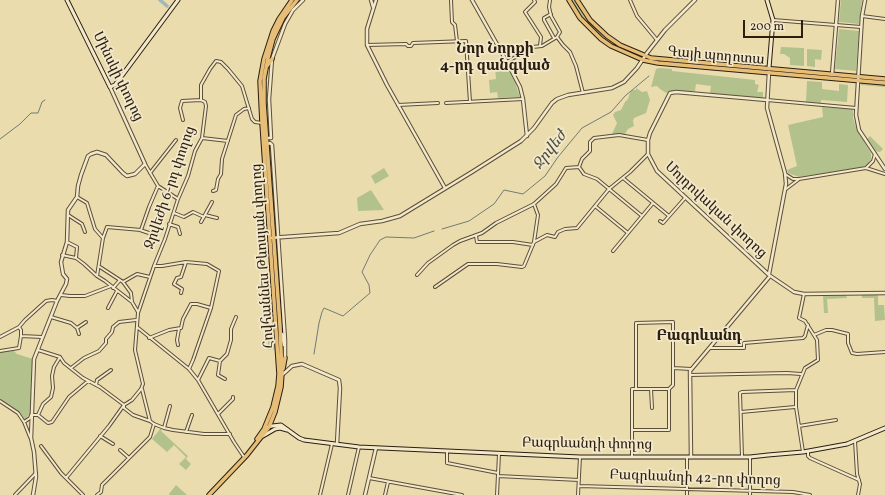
<!DOCTYPE html>
<meta charset="utf-8">
<style>
body{margin:0}
#map{position:relative;width:885px;height:495px;overflow:hidden;background:#ebdcae;font-family:Vollkorn,serif}
canvas{display:block}
.scale{position:absolute;left:743px;top:20px;width:60px;height:18px;box-sizing:border-box;border:2px solid #2c1f11;border-top:0;padding-left:5px;font-size:12px;line-height:14px;white-space:nowrap;color:#2c1f11;-webkit-text-stroke:3px #f2e8ca;paint-order:stroke}
</style>
<div id="map">
<canvas width="885" height="495"></canvas>
<div class="scale">200 m</div>
</div>
<script>
const ctx = document.querySelector('canvas').getContext('2d');
ctx.lineJoin = 'round';
function paint(path, color) {
  ctx.fillStyle = color;
  ctx.fill(path, 'evenodd');
}
function poly(rows) {
  const path = new Path2D();
  for (const r of rows) {
    path.moveTo(r[0], r[1]);
    for (let i = 2; i < r.length; i += 2) path.lineTo(r[i], r[i + 1]);
  }
  return path;
}
function trace(path, color, width, dash) {
  ctx.strokeStyle = color;
  ctx.lineWidth = width;
  ctx.lineCap = dash ? 'butt' : 'round';
  ctx.setLineDash(dash || []);
  ctx.stroke(path);
}
function drawText(font, color, halo, rows, align = 'center') {
  ctx.font = font + ' Vollkorn,"Noto Serif Armenian",serif';
  ctx.lineWidth = 3.5;
  ctx.setLineDash([]);
  ctx.textBaseline = 'middle';
  ctx.strokeStyle = halo;
  ctx.fillStyle = color;
  for (const [text, x, y, turn = 0] of rows) {
    ctx.save();
    ctx.translate(x, y);
    ctx.rotate((+turn || 0) * Math.PI / 180);
    ctx.textAlign = isNaN(turn) ? turn : align;
    if (halo) ctx.strokeText(text, 0, 0);
    ctx.fillText(text, 0, 0);
    ctx.restore();
  }
}
paint(poly([
 [571,0,574,0,588,20,603,35,616,45,640,56,640,57,610,44,597,33,579,13],
 [841,0,862,0,859,24,839,22],
 [839,29,859,31,856,71,835,69],
 [781,47,804,48,804,66,790,65,790,58,784,54,780,54],
 [807,49,822,50,821,60,815,59,815,67,807,66],
 [506,65,515,82,520,97,498,98,497,92,490,93,489,80,496,79,495,67],
 [659,68,672,69,672,71,755,80,755,84,759,85,757,92,763,92,763,98,710,93,711,86,696,84,695,91,692,91,692,92,675,90,666,93,660,89,657,86,651,87,656,69],
 [807,81,822,82,822,89,839,91,839,84,848,85,847,102,821,100,821,103,806,102],
 [861,83,885,85,885,87,861,85],
 [636,88,642,92,647,91,650,100,646,113,634,118,633,121,634,126,628,129,625,134,612,134,617,123,613,115,615,112,621,110,625,102,628,99,630,93,632,90,636,90],
 [822,107,853,109,853,118,857,130,871,153,871,159,867,165,862,167,799,177,788,173,787,170,797,166,788,125,823,117],
 [870,136,883,149,880,152,875,151,867,139],
 [268,145,271,145,275,224,274,224],
 [384,168,389,176,375,184,371,176],
 [371,190,384,210,358,211,357,198],
 [276,245,279,251,284,341,282,331,279,299],
 [846,295,847,298,827,299,828,313,824,313,823,296],
 [862,295,878,295,878,305,884,305,885,320,875,321,874,298,862,298],
 [275,337,276,349,268,350,267,348,269,338],
 [4,351,14,351,17,354,33,359,31,411,25,420,21,414,9,405,0,400,0,353],
 [161,428,162,430,161,431,188,456,186,459,191,464,186,470,179,464,186,457,174,445,167,452,152,439],
 [176,485,187,495,170,495,169,494]
]), '#b3c18d');
trace(poly([
 [0,139,20,124,31,113,38,113,42,102,45,100],
 [442,229,469,221,494,204,504,190,523,194,545,176,558,157,582,128,611,112,625,96,649,76],
 [314,354,319,323,322,312,324,308,343,316,370,293,369,285,362,272,370,255,380,240,386,237,414,238,434,231]
]), '#707b74', 1);
trace(poly([
 [160,0,167,6]
]), '#9eb9b6', 3.5);
const minor = poly([
 [451,0,452,22,455,25,457,41],
 [534,0,535,2,525,12,541,37,540,46],
 [550,0,549,7,551,16,560,32,557,37,563,45,570,52,576,66,583,93],
 [630,0,637,16,657,40],
 [551,14,544,18,544,20,554,38],
 [862,16,885,19],
 [773,20,861,27],
 [367,45,406,44,408,46,411,46,413,43,466,41,470,102],
 [507,62,532,47,542,46,557,37],
 [767,100,856,108],
 [446,103,523,99],
 [398,105,438,103],
 [183,120,180,108,182,101,201,100],
 [202,138,228,141],
 [145,164,158,186,178,199],
 [579,167,582,159,590,151,590,142,594,138,619,135,648,140],
 [579,167,584,174,597,179,642,216],
 [866,168,873,161,875,154],
 [150,173,176,140],
 [785,174,793,179,799,179,866,168,885,174],
 [623,178,669,216],
 [786,189,798,180],
 [213,191,216,190,218,179,221,174,222,159,236,115,244,109,249,108],
 [77,197,87,203,95,229,103,238],
 [595,206,628,233],
 [174,213,184,217,193,212,204,217],
 [68,215,82,224,85,232],
 [205,215,217,218],
 [660,221,663,223,685,198],
 [201,222,212,202],
 [169,224,178,227,180,234],
 [140,230,152,234],
 [476,236,477,242,513,242,533,245],
 [67,242,77,247,76,258],
 [534,242,547,235,555,237,558,232,565,229,577,228,609,189,630,172,648,154],
 [613,251,653,203],
 [62,255,76,258,84,264,97,276,105,281,132,302,138,312],
 [154,266,162,266,186,262,207,264,219,271,211,308,193,360,189,369],
 [100,267,123,282,131,293,132,302],
 [417,275,428,263,453,245,460,241,482,233,496,223,534,204,556,184,566,168,579,167],
 [97,276,103,238,107,227,141,230,149,207,158,186],
 [123,282,137,274,150,277],
 [435,287,468,264,497,264,522,267,524,266,534,242,538,215,534,204],
 [113,288,120,280],
 [181,293,182,289,174,284,177,278,181,277,186,262],
 [61,295,70,296,85,296,111,286],
 [108,308,117,291],
 [51,317,71,323,77,328,79,334],
 [19,327,21,330,21,336],
 [137,327,189,369,198,380,234,442,244,457],
 [77,328,86,322],
 [814,335,826,330,832,330,848,334,848,343,852,353,857,354,885,352],
 [0,337,19,327,25,320,46,301,52,300,57,301],
 [149,338,169,330,181,328,183,319,191,304,197,304,211,308],
 [178,345,177,340,179,329],
 [710,348,744,348,744,343,803,338,805,336,808,325],
 [38,350,60,357,64,363,83,378,100,387,124,405,124,408,133,415,150,421,154,424,164,428,173,430,204,434,230,434],
 [0,351,19,348,21,336,42,337],
 [220,361,218,375,225,379],
 [71,368,84,358,99,351,106,343,106,339,112,332,113,327,119,322,136,320],
 [673,368,691,369],
 [690,375,787,373,801,374],
 [198,380,209,358,220,361,227,354,231,340,231,329,236,317],
 [96,385,97,380,111,370],
 [142,389,150,421],
 [651,389,652,408],
 [0,401,18,413,24,422,30,437],
 [741,412,795,407],
 [218,414,233,399,233,397],
 [38,415,48,423,52,422,69,397,88,381],
 [24,422,30,418,31,415,38,415,43,404,51,397,53,388,52,376,54,367,60,357],
 [799,426,836,420],
 [164,428,170,406],
 [632,430,669,430,669,389,673,385,673,322,636,323,636,389],
 [186,432,192,415],
 [100,436,113,444],
 [855,441,857,474,860,484,858,495],
 [41,446,61,473,83,495],
 [120,450,129,458],
 [447,451,447,463,498,473],
 [808,451,808,456,810,458,859,480],
 [803,452,796,407,796,390,805,368,818,360,817,340,805,321,799,318,804,294],
 [632,457,632,389,669,389],
 [742,457,740,393,742,392,796,390],
 [498,476,579,480],
 [66,478,109,426,124,405,132,400,141,389,143,384,135,350,138,313,154,266,165,239,178,199,188,176,195,151,202,138,206,106,205,102,201,100,201,85,210,69,216,61,221,62,228,69,242,86,252,119,255,122,262,123],
 [369,478,462,495],
 [579,486,793,492,810,495],
 [15,495,36,473],
 [97,495,101,492,102,485,150,437,154,424],
 [320,495,332,444],
 [348,495,359,447],
 [385,495,388,482],
 [497,495,499,454],
 [578,495,580,457],
 [687,495,687,457],
 [750,495,750,457]
]);
const tertiary = poly([
 [371,0,373,7],
 [376,0,367,29,367,45,387,85,445,188],
 [472,0,507,62,520,87,523,99,527,136],
 [865,0,862,16,856,115,859,130,885,169],
 [832,75,838,0],
 [767,100,676,92,670,93,650,133,648,140,648,154,657,171,769,275,794,292,804,294,885,293],
 [267,138,271,138,269,99,272,59,285,24,293,10,303,0],
 [267,144,270,143,272,145,285,340,285,358],
 [270,238,339,233,360,224,382,221,400,216,472,172,521,141,534,128,552,103,557,99,568,95,612,88,624,82,637,68,647,53,665,30,695,0],
 [769,274,786,184,785,173,767,108,769,72],
 [282,334,284,345],
 [282,375,292,366,302,364,339,380,340,388,337,444],
 [691,457,690,371,770,276],
 [33,495,36,477,34,452,31,438,34,359,57,301,66,284,67,279,63,274,61,262,67,242,68,210,77,197,78,186,81,175,88,156,91,154,97,152,106,155,123,173,127,176,135,174,145,164,110,87],
 [365,495,376,448]
]);
const secondary = poly([
 [67,0,110,87,115,85,178,0],
 [767,0,773,20,769,68],
 [268,427,272,426,281,425,299,438,304,440,359,447,580,457,750,457,768,455,803,452,847,444,885,428],
 [263,436,275,429,280,428,287,430]
]);
const primary = poly([
 [569,0,580,18,601,39,611,46,643,60,658,63,885,83],
 [577,0,590,20,607,36,620,45,651,58,885,79],
 [267,66,272,59],
 [283,369,285,358],
 [257,439,264,429,273,407,278,386,279,374,262,123,260,81,264,59,273,31,279,19,292,0],
 [209,495,247,455,269,427,275,412,281,387,282,373,280,326,264,103,264,79,268,58,273,39,283,18,297,0]
]);
trace(minor, '#5c4e38', 4);
trace(tertiary, '#5c4e38', 4.5);
trace(secondary, '#2c1f11', 5);
trace(primary, '#2c1f11', 5.5);
trace(minor, '#f2e8ca', 2);
trace(tertiary, '#f2e8ca', 2.5);
trace(secondary, '#f2e8ca', 3);
trace(primary, '#e6be77', 3.5);
drawText('14px', '#2c1f11', '#f2e8ca', [
 ["Գայի պողոտա",716,57,5],
 ["Մինսկի փողոց",117,77,64],
 ["Ջրվեժի 6-րդ փողոց",171,188,-71],
 ["Մոլդովական փողոց",715,211,43],
 ["Հովհաննես Թևոսյան փողոց",264,256,-94],
 ["Բագրևանդի փողոց",587,445,1],
 ["Բագրևանդի 42-րդ փողոց",695,479,2]
]);
drawText('bold 15px', '#2c1f11', '#f2e8ca', [
 ["Նոր Նորքի",495,50],
 ["4-րդ զանգված",495,67],
 ["Բագրևանդ",699,337]
]);
drawText('italic 15px', '#4e4d43', '#f2e8ca', [
 ["Ջրվեժ",551,151,-52]
]);
</script>
